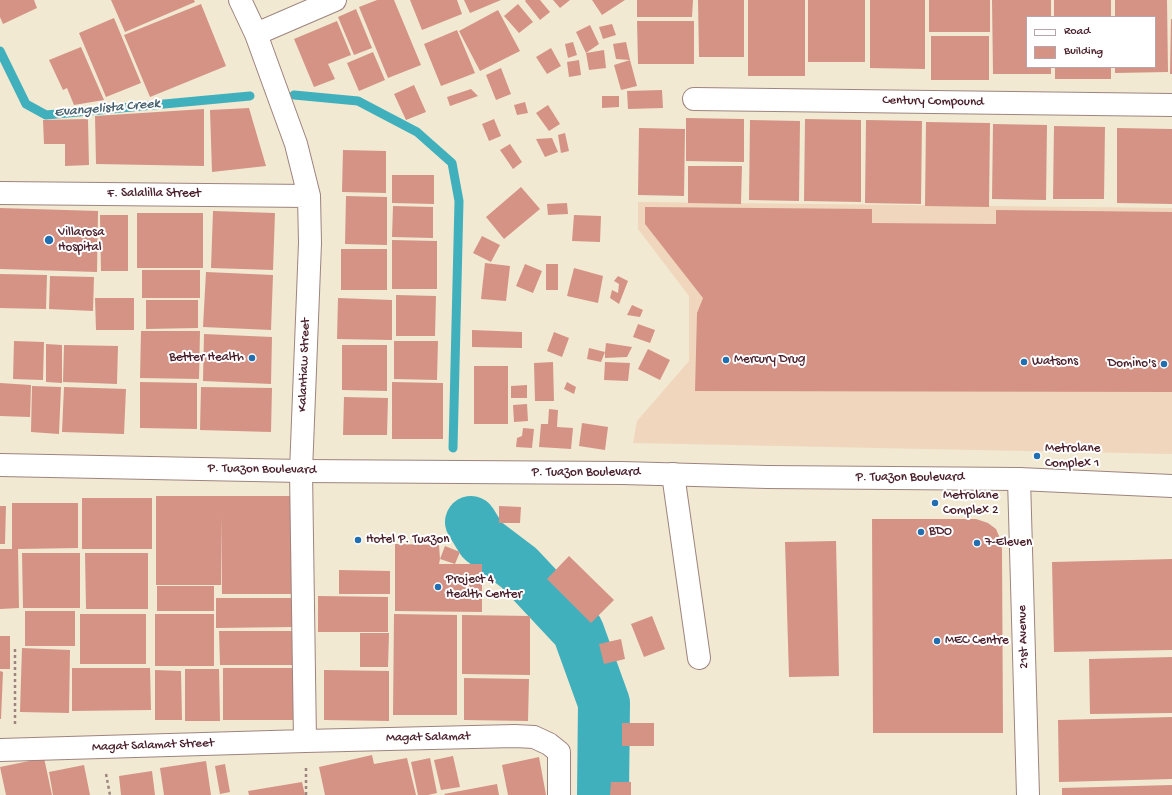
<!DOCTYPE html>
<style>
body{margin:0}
#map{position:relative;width:1172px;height:795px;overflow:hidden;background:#f2e9d2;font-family:"Gochi Hand",sans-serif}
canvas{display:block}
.legend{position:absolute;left:1026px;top:16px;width:130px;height:52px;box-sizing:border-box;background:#fff;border:1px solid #b7a5aa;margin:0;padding:5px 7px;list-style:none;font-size:12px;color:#4a1f2b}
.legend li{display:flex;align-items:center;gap:8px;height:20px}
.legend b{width:20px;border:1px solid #b7a5aa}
</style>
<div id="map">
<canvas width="1172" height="795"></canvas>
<ul class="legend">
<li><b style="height:5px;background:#fff"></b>Road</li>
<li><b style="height:11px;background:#d49385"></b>Building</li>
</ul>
</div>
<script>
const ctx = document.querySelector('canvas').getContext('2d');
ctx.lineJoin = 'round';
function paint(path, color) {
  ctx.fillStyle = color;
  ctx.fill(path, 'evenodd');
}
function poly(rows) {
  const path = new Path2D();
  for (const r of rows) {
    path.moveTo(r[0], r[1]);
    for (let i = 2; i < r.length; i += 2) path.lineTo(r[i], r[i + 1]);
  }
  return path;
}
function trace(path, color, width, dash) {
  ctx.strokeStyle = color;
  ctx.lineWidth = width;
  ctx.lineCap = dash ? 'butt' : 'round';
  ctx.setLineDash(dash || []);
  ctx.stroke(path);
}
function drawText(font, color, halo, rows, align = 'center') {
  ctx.font = font + ' "Gochi Hand",sans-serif';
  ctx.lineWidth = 4;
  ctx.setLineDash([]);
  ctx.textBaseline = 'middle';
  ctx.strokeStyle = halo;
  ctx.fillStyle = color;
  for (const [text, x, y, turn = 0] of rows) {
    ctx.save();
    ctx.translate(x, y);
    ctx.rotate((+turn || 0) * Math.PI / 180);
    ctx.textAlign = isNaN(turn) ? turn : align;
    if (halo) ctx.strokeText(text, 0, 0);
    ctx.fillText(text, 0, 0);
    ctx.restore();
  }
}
paint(poly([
 [638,202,1172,208,1172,454,633,443,637,421,689,361,689,296,638,229]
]), '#f0d6bc');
trace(poly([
 [0,51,26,104,46,115,250,96],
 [294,95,358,101,417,132,452,163,459,201,453,448]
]), '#41b0bd', 9);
trace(poly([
 [471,522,482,540,519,568,578,631,604,703,603,795]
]), '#41b0bd', 52);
paint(poly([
 [0,0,34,0,37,8,3,24,0,17],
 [111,0,194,0,195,2,125,32],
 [377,0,394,0,421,65,388,78,359,7],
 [410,0,457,0,462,14,422,30],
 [464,0,501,0,470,13],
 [526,0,540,0,550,12,540,20,525,1],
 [553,0,570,0,560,8],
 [592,0,625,0,602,15],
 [637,0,693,0,692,17,637,17],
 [698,0,744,0,744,57,699,57],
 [748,0,805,0,805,76,748,76],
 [808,0,865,0,865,62,808,62],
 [870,0,925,0,925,69,870,68],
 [929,0,990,0,990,32,929,32],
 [992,0,1051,0,1051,17,1027,17,1027,67,1051,67,1051,74,993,74],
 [1054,0,1111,0,1111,17,1054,17],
 [1115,0,1167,0,1168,72,1115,73,1115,67,1155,67,1155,17,1115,17],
 [201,4,226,66,150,97,124,35],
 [518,4,533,22,519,33,504,16],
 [356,9,372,48,354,55,338,17],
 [498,10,520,51,480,71,459,31],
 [114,18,141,83,106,97,79,33],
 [1171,19,1172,19,1172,74,1170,74],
 [337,21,351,55,328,64,335,79,314,87,294,39],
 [637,21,694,21,694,64,638,64],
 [612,24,616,35,603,39,599,27],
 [590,25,599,44,586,53,576,32],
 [457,30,475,73,441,86,424,44],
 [931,36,989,36,989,80,931,80],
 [573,42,577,55,568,58,565,44],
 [626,42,630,60,616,59,613,44],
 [81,47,104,100,74,105,67,88,63,90,49,60],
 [551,48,561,66,547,74,536,57],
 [604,50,606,68,589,70,586,53],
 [373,52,385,80,359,91,347,63],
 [579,60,581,75,569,77,567,62],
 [630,60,637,86,621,90,614,65],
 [1055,67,1111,67,1111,79,1055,79],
 [501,68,511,94,496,100,486,75],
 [414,85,426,112,406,120,394,94],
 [471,89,478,96,450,106,447,97],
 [662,90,663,108,628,109,627,91],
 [602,96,619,96,619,107,602,108],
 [525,102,528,113,517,115,514,105],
 [548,105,560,124,549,131,536,113],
 [249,108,266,166,212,172,210,110],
 [204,109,204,166,96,164,95,116],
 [686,118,744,119,744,162,686,161],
 [88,119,89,165,65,166,65,144,44,144,43,120],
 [494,119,501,136,489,141,482,124],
 [805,119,861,120,861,202,804,201],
 [750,120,800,121,799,201,749,200],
 [866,120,922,121,921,204,865,203],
 [926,122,990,123,989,207,925,206],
 [993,124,1047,125,1046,200,992,199],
 [1054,126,1105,127,1104,199,1053,199],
 [639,128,685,129,684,196,638,195],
 [1117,128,1172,129,1172,204,1117,203],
 [565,133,569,151,561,153,558,135],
 [552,138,558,152,545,157,536,139],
 [510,144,522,162,513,169,500,150],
 [343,150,386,151,386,193,342,192],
 [688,166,742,166,741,204,688,203],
 [392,175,434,175,434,204,392,203],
 [521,187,540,209,504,239,486,217],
 [346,196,387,197,387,245,345,244],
 [567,203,568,214,548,215,547,204],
 [393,206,433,207,433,238,392,237],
 [645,207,872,209,872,223,996,224,996,210,1172,212,1172,392,695,391,697,313,703,298,645,224],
 [0,208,98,211,97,272,0,269],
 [213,211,275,213,273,270,211,268],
 [137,213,203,213,203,268,137,268],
 [100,215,128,215,128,271,101,271],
 [574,215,601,216,600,242,572,241],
 [482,236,500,245,491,262,473,253],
 [392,240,437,241,437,289,392,289],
 [341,249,387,249,387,290,341,290],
 [485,263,510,266,506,301,481,299],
 [525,264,542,271,533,293,516,286],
 [546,264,558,264,558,290,546,290],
 [574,268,603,276,598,303,567,296],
 [142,270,200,270,200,298,142,298],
 [206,272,273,275,271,330,203,327],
 [0,274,47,275,46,309,0,308],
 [50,276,94,277,93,311,49,309],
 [618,276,628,281,619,304,610,298,612,290,618,293,619,284,614,281],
 [396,295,436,296,435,336,396,336],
 [95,298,134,298,134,330,96,330],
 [338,298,392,300,392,340,337,339],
 [146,300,198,300,198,328,146,329],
 [632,305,643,310,640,317,627,315],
 [638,324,655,330,650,343,633,337],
 [472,330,522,332,522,348,472,347],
 [141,331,200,331,199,379,140,378],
 [554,332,569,338,562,357,547,351],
 [204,334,272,337,271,384,203,381],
 [14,341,44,342,43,380,13,379],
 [394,341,438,341,437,380,394,379],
 [606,343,632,347,627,357,605,358,605,352,601,362,587,359,589,348,605,352],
 [46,344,62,345,62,383,46,382],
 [64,345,118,346,117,384,63,382],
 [342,345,387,345,387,391,342,390],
 [648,349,670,360,660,380,638,369],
 [553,362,554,401,535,401,534,363],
 [605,362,630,363,628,381,604,380],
 [474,366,508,366,508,424,474,424],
 [140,382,197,383,197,429,140,428],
 [392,382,443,383,443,439,392,439],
 [567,382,576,387,574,394,564,389],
 [0,383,31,385,30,417,0,416],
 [527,385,527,398,511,398,511,386],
 [32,386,61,387,59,434,31,432],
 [64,387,126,389,124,434,62,432],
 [201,387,272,388,271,432,200,430],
 [344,397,388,398,387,435,343,435],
 [527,404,528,421,514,422,513,405],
 [549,409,558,410,557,427,573,428,571,449,539,447,541,424,548,424],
 [582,423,608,427,605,450,579,446],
 [523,428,534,429,532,448,516,447,517,438,522,436],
 [156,496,295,496,292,594,222,594,221,514,221,585,156,585],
 [82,498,152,498,152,549,82,549],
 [12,503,78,503,78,548,18,549,19,608,0,609,0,549,12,549],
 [0,506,6,506,5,544,0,544],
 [499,506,521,507,520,523,499,523],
 [872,519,976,519,988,523,996,529,999,536,1002,549,1003,733,873,733],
 [836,541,839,676,789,677,785,542],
 [395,544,439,545,440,559,439,564,455,564,440,559,445,546,460,552,455,564,482,564,482,612,395,611],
 [22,553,80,553,80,608,23,608],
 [85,553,148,553,148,609,86,609],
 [569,556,614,600,591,623,547,579],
 [1172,559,1172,650,1054,652,1052,562],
 [339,570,390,571,390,594,339,594],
 [157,586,214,586,214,611,157,611],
 [318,596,388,597,388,632,318,632],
 [216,598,293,598,293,627,216,628],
 [25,611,75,611,75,646,25,646],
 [80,614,146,614,146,664,80,664],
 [155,614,214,614,214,666,155,666],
 [394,614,457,615,457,715,393,715],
 [462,615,530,616,530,675,462,674],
 [652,616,665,649,644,657,631,624],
 [219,631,296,631,296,665,220,665],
 [360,633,389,633,388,667,360,667],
 [0,636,10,636,10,669,0,669],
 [621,639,625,659,604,664,599,644],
 [22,648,70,650,69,713,20,712],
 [1172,657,1172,713,1090,714,1089,659],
 [72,668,150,668,151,710,72,711],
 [223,668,293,668,293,720,223,720],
 [185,669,219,669,220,721,185,721],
 [155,670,181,671,182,720,155,720],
 [324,670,389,671,389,721,324,720],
 [0,671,3,672,1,719,0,719],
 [464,678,529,679,528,721,464,720],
 [1172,717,1172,779,1059,782,1058,720],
 [622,723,654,723,654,746,622,746],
 [372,755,374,764,407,758,416,795,325,795,319,767],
 [453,756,460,787,441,790,434,760],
 [539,757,546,795,508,795,502,765],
 [44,758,52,795,6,795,0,767],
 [430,758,437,793,428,795,418,795,411,762],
 [206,761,211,795,164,795,160,768],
 [225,764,230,792,220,794,215,766],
 [84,765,90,795,53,795,49,772],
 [152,771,155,795,121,795,119,776],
 [302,782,305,795,249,795,248,791],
 [611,782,631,782,631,795,610,795],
 [497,784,499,795,445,795,444,794],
 [1172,785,1172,795,1062,795,1062,788]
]), '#d49385');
const minor = poly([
 [240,0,256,34,296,144,309,196,310,243,301,471,305,741],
 [256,34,335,0],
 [694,99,1172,105],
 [0,193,309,196],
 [673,474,699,658],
 [1019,479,1028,795],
 [0,750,305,741,515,736,534,737,549,744,559,752,559,795]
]);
const major = poly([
 [0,465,301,471,622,473,767,477,1019,479,1172,486]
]);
trace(minor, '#9e847e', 24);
trace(major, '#9e847e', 24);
trace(poly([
 [15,649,15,724],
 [306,768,306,795],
 [106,774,110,795]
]), '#9e847e', 2.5, [3, 3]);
trace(minor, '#fff', 22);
trace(major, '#fff', 22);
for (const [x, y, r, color] of [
 [49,240,5,"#1f6fb2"],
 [252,358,4,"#1f6fb2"],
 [726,360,4,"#1f6fb2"],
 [1024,362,4,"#1f6fb2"],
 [1164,364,4,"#1f6fb2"],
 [1037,456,4,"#1f6fb2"],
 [935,503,4,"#1f6fb2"],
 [921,532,4,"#1f6fb2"],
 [358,540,4,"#1f6fb2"],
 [977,543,4,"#1f6fb2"],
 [438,587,4,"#1f6fb2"],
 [937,641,4,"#1f6fb2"]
]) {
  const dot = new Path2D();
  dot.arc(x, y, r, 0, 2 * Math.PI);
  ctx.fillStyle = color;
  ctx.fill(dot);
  trace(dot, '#fff', 1.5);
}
drawText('13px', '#4a1f2b', '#fff', [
 ["Century Compound",933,102,1],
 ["F. Salalilla Street",154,194],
 ["Kalantiaw Street",305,365,-88],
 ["P. Tuazon Boulevard",262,470,1],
 ["P. Tuazon Boulevard",586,473],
 ["P. Tuazon Boulevard",910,478],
 ["21st Avenue",1024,637,-92],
 ["Magat Salamat",428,738,-1],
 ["Magat Salamat Street",153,746,-2]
]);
drawText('13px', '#4a1f2b', '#fff', [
 ["Villarosa",58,233],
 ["Hospital",58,248],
 ["Better Health",244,358,"right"],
 ["Mercury Drug",734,360],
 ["Watsons",1032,362],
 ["Domino's",1156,364,"right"],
 ["Metrolane",1045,449],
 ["Complex 1",1045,464],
 ["Metrolane",943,496],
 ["Complex 2",943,511],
 ["BDO",929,532],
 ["Hotel P. Tuazon",366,540],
 ["7-Eleven",985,543],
 ["Project 4",446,580],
 ["Health Center",446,595],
 ["MEC Centre",945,641]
], 'left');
drawText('italic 14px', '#46606d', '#fff', [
 ["Evangelista Creek",107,109,-5]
]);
</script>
